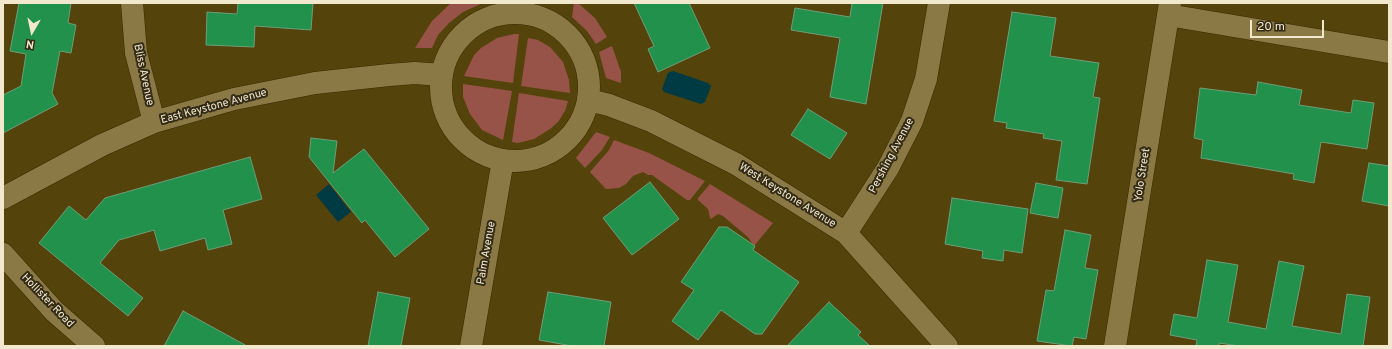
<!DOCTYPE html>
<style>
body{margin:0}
#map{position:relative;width:1392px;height:349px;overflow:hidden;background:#54440b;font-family:Overpass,sans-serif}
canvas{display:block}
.frame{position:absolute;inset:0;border:4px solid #f2e8cd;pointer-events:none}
.north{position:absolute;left:12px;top:12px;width:40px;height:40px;-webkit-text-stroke:3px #332b15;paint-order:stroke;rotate:189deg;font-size:11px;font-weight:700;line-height:16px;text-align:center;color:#f2e8cd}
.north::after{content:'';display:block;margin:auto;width:14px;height:18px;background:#f2e8cd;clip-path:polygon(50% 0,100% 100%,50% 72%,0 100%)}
.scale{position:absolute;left:1250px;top:20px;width:74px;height:18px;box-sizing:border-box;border:2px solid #f2e8cd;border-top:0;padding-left:5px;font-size:12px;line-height:14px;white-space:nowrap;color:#f2e8cd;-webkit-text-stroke:3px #332b15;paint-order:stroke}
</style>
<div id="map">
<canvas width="1392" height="349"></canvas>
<div class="frame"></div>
<div class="north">N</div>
<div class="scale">20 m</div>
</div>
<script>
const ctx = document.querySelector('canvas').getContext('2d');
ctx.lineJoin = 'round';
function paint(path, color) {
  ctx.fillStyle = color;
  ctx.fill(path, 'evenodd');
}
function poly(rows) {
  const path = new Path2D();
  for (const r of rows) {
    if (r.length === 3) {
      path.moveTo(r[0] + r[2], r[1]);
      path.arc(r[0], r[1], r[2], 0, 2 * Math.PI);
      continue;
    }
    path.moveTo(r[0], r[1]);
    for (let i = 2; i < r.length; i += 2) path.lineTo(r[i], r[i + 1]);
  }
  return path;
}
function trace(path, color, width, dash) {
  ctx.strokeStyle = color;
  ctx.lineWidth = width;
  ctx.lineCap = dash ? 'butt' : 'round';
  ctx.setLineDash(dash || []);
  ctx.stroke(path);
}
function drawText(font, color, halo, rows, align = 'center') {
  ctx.font = font + ' Overpass,sans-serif';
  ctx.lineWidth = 4;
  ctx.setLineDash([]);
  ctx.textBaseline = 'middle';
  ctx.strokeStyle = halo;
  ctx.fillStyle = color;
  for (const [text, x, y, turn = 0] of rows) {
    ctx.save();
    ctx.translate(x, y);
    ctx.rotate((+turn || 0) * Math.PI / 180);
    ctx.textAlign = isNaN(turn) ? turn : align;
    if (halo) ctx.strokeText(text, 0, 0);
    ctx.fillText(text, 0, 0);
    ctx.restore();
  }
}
paint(poly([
 [451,3,483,3,463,12,449,23,438,35,432,48,415,48,432,21],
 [574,3,579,4,595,18,607,37,596,44,587,31,572,17],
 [514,34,519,34,513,83,464,76,474,55,481,48,497,38],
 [528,38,538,40,550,47,563,62,569,80,570,93,521,86],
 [612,46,621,72,621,83,606,78,599,52],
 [463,84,512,91,503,140,482,130,470,114,463,97],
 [519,93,568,101,565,111,558,122,550,129,534,139,518,143,512,142],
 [596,132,610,137,602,150,585,168,576,158],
 [614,140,649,153,705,181,690,200,687,200,652,175,648,175,643,172,633,176,626,184,619,188,606,189,590,172,609,150],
 [710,184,773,223,754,246,748,237,723,216,718,214,711,219,710,218,708,209,698,200,698,198]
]), '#975347');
paint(poly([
 [673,71,708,83,711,86,705,102,701,104,664,92,662,89,668,73],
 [329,184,351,212,338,222,316,195]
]), '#003a43');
const building = poly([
 [19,3,71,3,68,23,76,25,71,53,60,51,52,93,58,104,3,133,3,95,21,86,26,54,10,51,19,3],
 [238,3,313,3,311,30,255,26,254,47,206,45,207,12,237,14,238,3],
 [634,3,689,3,710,48,658,72,648,49,654,46,634,3],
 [852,3,883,3,866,104,830,97,840,38,791,30,795,8,850,17,852,3],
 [1012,12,1056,18,1050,56,1099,63,1093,97,1100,98,1087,184,1056,180,1062,141,1043,138,1044,134,1006,128,1007,123,994,121,1012,12],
 [1258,82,1302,90,1299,105,1351,113,1353,100,1374,103,1367,149,1321,142,1314,183,1293,179,1294,174,1201,158,1203,140,1194,138,1200,88,1256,95,1258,82],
 [808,109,847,133,830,159,791,135,808,109],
 [311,138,337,141,333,173,364,149,429,229,395,257,365,220,362,223,309,157,311,138],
 [250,157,262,199,223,210,232,244,208,250,205,238,160,251,154,230,119,240,100,263,143,298,128,316,39,243,69,206,86,220,105,198,250,157],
 [1369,163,1389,166,1389,206,1362,201,1369,163],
 [650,182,679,219,632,255,603,218,650,182],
 [1036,183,1063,188,1058,218,1030,213,1036,183],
 [952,198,1028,209,1022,253,1004,250,1003,261,982,258,983,251,945,244,952,198],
 [719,227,727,227,755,246,753,250,799,282,762,334,755,334,721,310,698,340,672,321,694,290,681,282,719,227],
 [1065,230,1091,235,1085,268,1098,270,1086,339,1074,337,1072,346,1037,341,1046,290,1054,291,1065,230],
 [1207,260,1238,265,1228,322,1266,329,1279,261,1304,266,1292,326,1341,334,1347,294,1370,297,1363,346,1239,346,1219,343,1219,346,1196,346,1197,340,1170,335,1174,314,1197,318,1207,260],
 [378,292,410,298,401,346,368,346,378,292],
 [548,292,611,302,604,346,572,346,539,340,548,292],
 [829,302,861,332,858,335,870,346,787,346,829,302],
 [183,311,247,346,164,346,183,311]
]);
paint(building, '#21914c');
trace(building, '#6e9d79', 1);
const minor = poly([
 [132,3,136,53,154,122],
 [515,87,74],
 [1168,15,1389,52],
 [589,100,609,105,651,121,736,164,846,233,947,346],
 [3,198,102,145,154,122,234,99,315,83,389,75,415,73,442,75],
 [846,233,888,168,912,121,926,79,939,3],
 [3,254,54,311,94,346],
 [471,346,503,160],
 [1115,346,1170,3]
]);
trace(minor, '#372a01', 23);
trace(minor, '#8b7945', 22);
drawText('11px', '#f2e8cd', '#332b15', [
 ["Bliss Avenue",143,75,78],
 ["East Keystone Avenue",214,107,-15],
 ["Pershing Avenue",892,156,-62],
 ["Yolo Street",1143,175,-81],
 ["West Keystone Avenue",787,196,32],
 ["Palm Avenue",487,253,-80],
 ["Hollister Road",47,301,46]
]);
</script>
